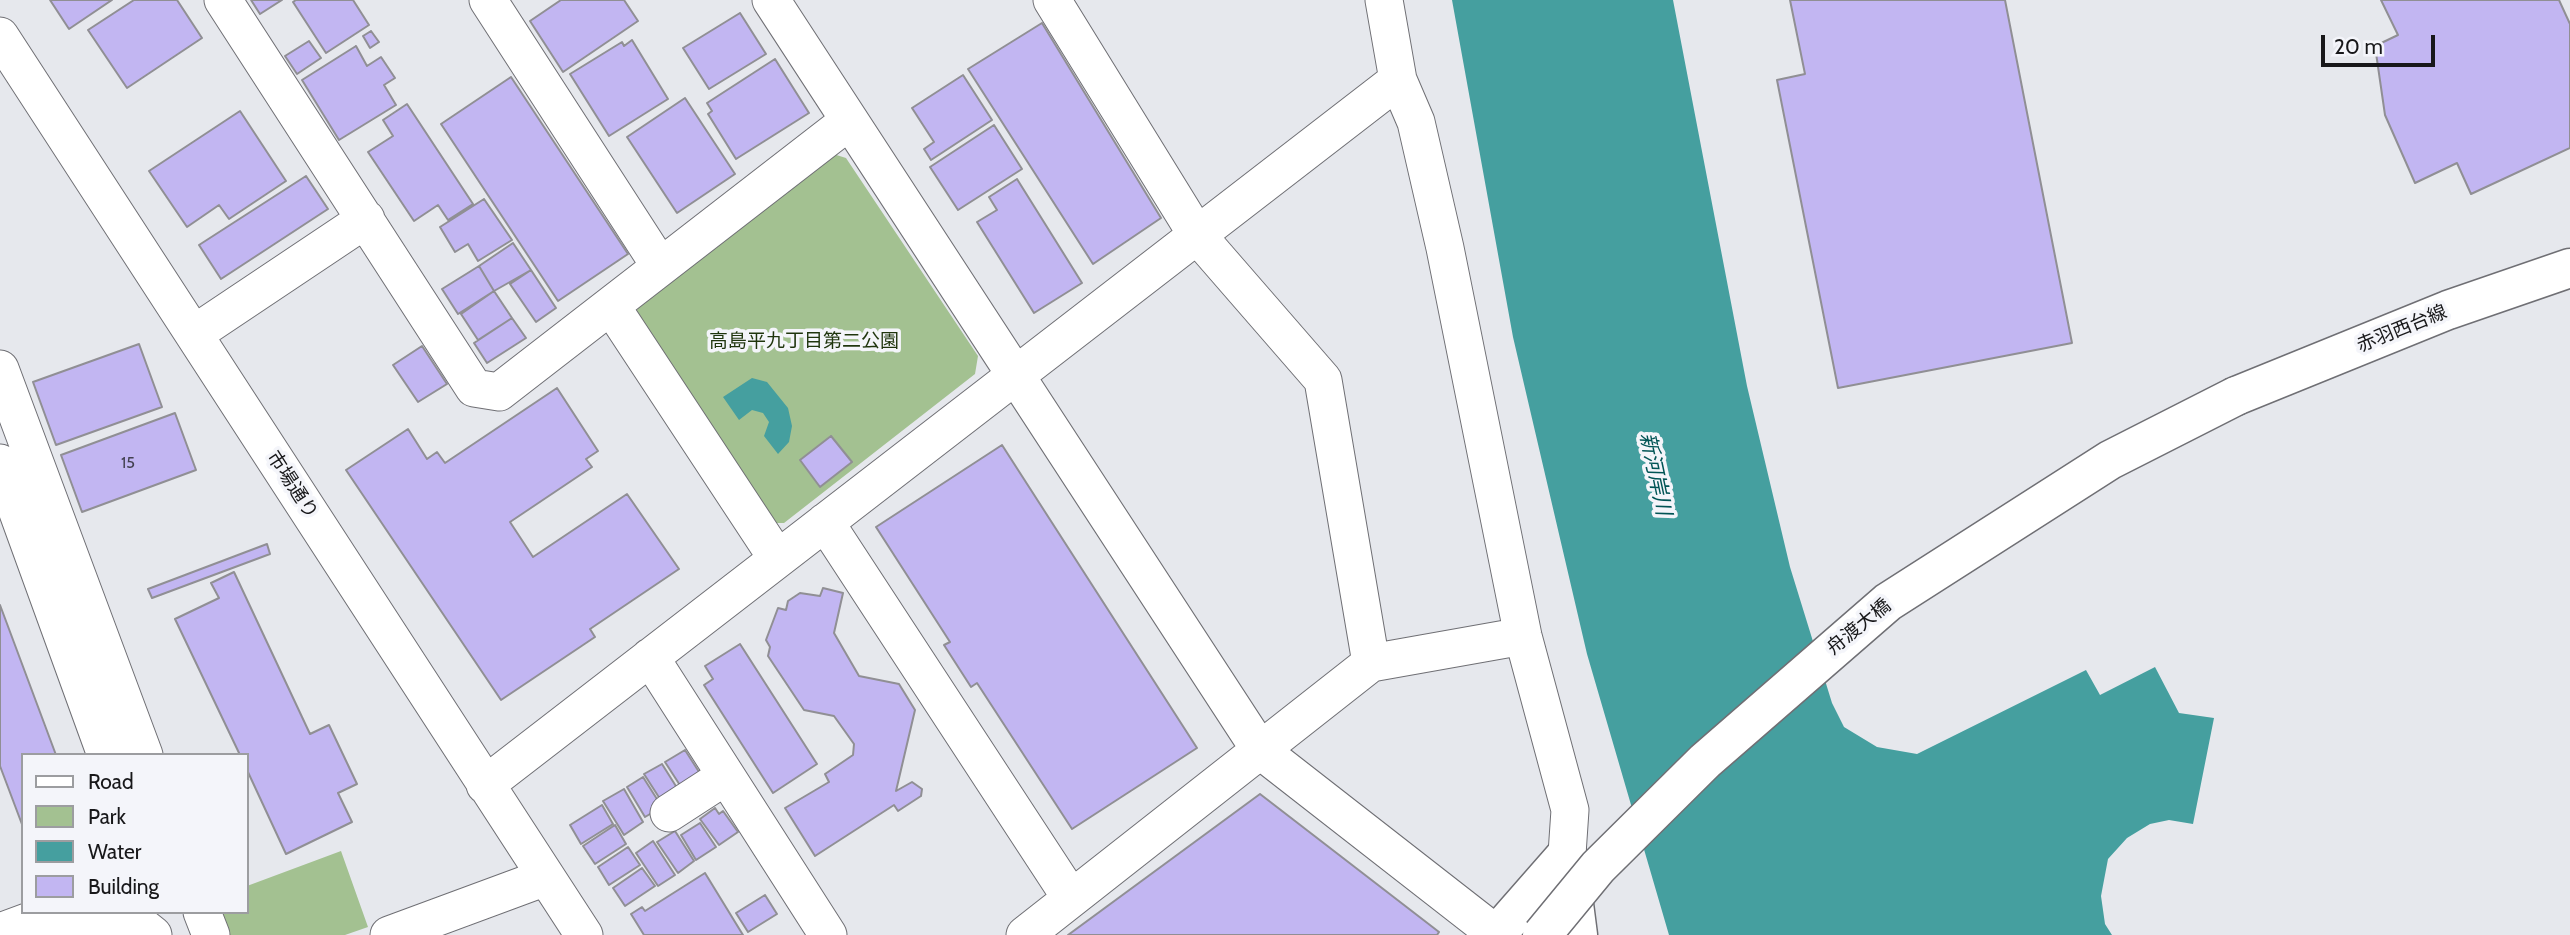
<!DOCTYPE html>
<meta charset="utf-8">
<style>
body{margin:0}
#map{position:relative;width:2570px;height:935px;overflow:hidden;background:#e6e8ed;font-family:Cabin,sans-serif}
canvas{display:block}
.legend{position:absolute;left:21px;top:753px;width:228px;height:161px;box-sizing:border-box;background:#f4f5fa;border:2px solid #9c9da0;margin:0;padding:9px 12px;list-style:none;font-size:21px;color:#18181a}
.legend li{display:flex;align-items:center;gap:14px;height:35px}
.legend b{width:35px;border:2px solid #9c9da0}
.scale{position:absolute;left:2321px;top:35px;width:114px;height:32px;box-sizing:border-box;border:4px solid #18181a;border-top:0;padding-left:9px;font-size:21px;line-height:24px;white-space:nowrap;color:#18181a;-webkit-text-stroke:5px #f4f5fa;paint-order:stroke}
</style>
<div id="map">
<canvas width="2570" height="935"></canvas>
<ul class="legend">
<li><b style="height:9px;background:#fff"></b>Road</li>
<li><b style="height:19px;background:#a3c191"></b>Park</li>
<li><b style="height:19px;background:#459f9f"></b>Water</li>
<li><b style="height:19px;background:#c2b6f2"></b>Building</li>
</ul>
<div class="scale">20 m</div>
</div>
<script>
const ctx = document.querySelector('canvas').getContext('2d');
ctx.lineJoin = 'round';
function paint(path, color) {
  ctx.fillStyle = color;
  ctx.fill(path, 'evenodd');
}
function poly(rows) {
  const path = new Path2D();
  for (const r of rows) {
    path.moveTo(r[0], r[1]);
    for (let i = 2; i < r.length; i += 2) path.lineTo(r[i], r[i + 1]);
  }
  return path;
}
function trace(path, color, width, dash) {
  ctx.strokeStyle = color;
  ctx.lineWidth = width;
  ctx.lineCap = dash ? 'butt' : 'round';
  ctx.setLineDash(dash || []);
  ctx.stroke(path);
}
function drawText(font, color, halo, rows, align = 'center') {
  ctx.font = font + ' Cabin,"Noto Sans JP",sans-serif';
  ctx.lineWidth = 7;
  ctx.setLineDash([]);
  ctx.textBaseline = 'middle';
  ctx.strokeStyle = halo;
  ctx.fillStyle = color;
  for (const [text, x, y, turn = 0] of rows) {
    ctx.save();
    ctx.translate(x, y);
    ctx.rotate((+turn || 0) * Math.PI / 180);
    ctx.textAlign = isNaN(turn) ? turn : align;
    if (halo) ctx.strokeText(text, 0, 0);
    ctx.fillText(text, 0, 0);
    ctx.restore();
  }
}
paint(poly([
 [830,153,846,158,978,356,975,374,784,523,765,523,635,323,638,305],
 [341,851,368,927,345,935,227,935,218,912,247,912,247,886]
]), '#a3c191');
paint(poly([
 [1452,0,1673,0,1747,386,1790,567,1832,703,1844,727,1877,747,1917,754,2086,670,2100,695,2155,667,2179,713,2214,718,2193,824,2169,820,2150,824,2127,838,2108,859,2101,896,2105,924,2112,935,1669,935,1587,654,1513,337],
 [752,378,767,382,788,408,792,426,789,442,778,454,764,436,769,422,763,413,752,410,739,420,723,397]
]), '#459f9f');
const building = poly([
 [50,0,112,0,69,29,50,0],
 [134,0,177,0,202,38,127,88,88,30,134,0],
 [251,0,282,0,260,14,251,0],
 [296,0,353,0,369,25,326,53,293,2,296,0],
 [561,0,624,0,638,21,563,72,530,21,561,0],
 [1790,0,2005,0,2072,343,1838,388,1777,80,1805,74,1790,0],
 [2381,0,2559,0,2570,24,2570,148,2471,194,2457,163,2415,183,2385,115,2375,46,2398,35,2381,0],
 [740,13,766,54,709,89,683,48,740,13],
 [1042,23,1161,218,1093,264,968,69,1042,23],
 [371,31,379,42,370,48,363,36,371,31],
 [632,40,668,99,609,136,570,74,622,42,624,46,632,40],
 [309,41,321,58,297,74,285,56,309,41],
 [356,46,367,66,381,57,395,78,384,85,396,105,339,140,302,80,356,46],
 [775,59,809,113,736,159,708,114,712,111,707,103,775,59],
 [963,75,992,120,931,160,924,149,934,142,912,108,963,75],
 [511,77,628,254,558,301,441,124,511,77],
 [685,98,735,174,677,213,627,137,685,98],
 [407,104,473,204,448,220,438,205,414,221,368,152,393,136,383,120,407,104],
 [240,111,286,181,229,219,219,205,187,227,149,171,240,111],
 [994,125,1022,169,958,210,930,167,994,125],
 [306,176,328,209,221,279,199,245,306,176],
 [1017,179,1082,283,1034,313,977,222,997,210,989,197,1017,179],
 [484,199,512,240,478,261,468,244,455,252,440,227,484,199],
 [513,243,531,270,494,291,479,266,513,243],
 [479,266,494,291,458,314,442,289,479,266],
 [531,270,556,308,536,322,510,284,531,270],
 [494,291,512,318,478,340,461,314,494,291],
 [512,318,526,338,487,363,474,343,512,318],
 [139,344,162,407,56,445,33,382,139,344],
 [422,346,447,384,418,402,393,365,422,346],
 [557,388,598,451,586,459,592,467,510,522,533,557,627,494,679,569,590,629,595,637,501,700,346,470,408,429,427,459,437,452,445,463,557,388],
 [175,413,196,470,82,512,61,455,175,413],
 [831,436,852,462,820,487,800,460,831,436],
 [1002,445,1197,748,1072,829,977,683,971,687,944,645,950,642,876,527,1002,445],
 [267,544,270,554,152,598,148,589,267,544],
 [234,572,310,734,329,725,357,784,338,793,352,822,286,854,247,770,247,755,240,755,175,619,219,598,211,583,234,572],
 [823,588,843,593,834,633,859,676,899,684,915,710,896,791,912,782,922,789,921,796,898,811,894,805,815,856,785,808,829,782,825,774,853,755,854,744,834,716,804,710,768,656,770,647,766,640,778,608,786,610,788,601,800,593,820,596,823,588],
 [0,605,56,755,23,755,23,827,0,766,0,605],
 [740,644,817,764,773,793,704,685,713,679,705,666,740,644],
 [685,750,701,775,685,793,665,762,685,750],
 [662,764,679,791,662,802,644,774,662,764],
 [643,777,662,807,645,817,627,787,643,777],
 [624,789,643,822,624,835,603,801,624,789],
 [1260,794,1439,932,1437,935,1068,935,1260,794],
 [602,805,613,824,581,844,570,825,602,805],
 [715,808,719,814,723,811,738,832,719,845,700,819,715,808],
 [700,823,716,847,696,860,681,835,700,823],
 [615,825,626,844,595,864,583,846,615,825],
 [675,831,694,861,678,873,657,842,675,831],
 [653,841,675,875,658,886,636,853,653,841],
 [628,847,640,865,609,885,598,867,628,847],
 [642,868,655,886,625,906,613,888,642,868],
 [705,873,743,935,644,935,631,914,642,907,645,911,705,873],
 [765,895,777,914,748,932,736,913,765,895]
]);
paint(building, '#c2b6f2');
trace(building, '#908f94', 2);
const minor = poly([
 [223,0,474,388,499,392,849,121],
 [488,0,660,266],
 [771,0,1260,750,1496,934],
 [1052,0,1197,235,1323,380,1371,663],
 [1384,0,1398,80,1416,122,1445,248,1523,636,1570,810,1567,854],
 [0,36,584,935],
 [611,306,777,558],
 [194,334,366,219],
 [0,369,144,755],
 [0,463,106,755],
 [825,522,1071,898],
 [650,657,828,935],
 [485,785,1398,80],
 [669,813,726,776],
 [202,912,211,935],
 [0,932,54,912],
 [63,935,107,919,143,927,153,935],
 [389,935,546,877],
 [1025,935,1371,663,1523,636]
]);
const major = poly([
 [2236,396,2448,310,2570,268],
 [1570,873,1578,935],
 [1496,935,1567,854]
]);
trace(minor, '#6f6f74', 39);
trace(major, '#6f6f74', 41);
trace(minor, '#fff', 37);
trace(major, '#fff', 38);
const majorBridge = poly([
 [1542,935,1598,867,1705,761,1888,602,2110,460,2236,396]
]);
trace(majorBridge, '#6f6f74', 41, []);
trace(majorBridge, '#fff', 38);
drawText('16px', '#424050', null, [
 ["15",128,463]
]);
drawText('19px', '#18181a', '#f4f5fa', [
 ["赤羽西台線",2402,329,-22],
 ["市場通り",292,485,57],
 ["舟渡大橋",1859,627,-39]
]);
drawText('19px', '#1f350d', '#f4f5fa', [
 ["高島平九丁目第二公園",804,341]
]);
drawText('italic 21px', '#015455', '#f4f5fa', [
 ["新河岸川",1655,474,78]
]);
</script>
